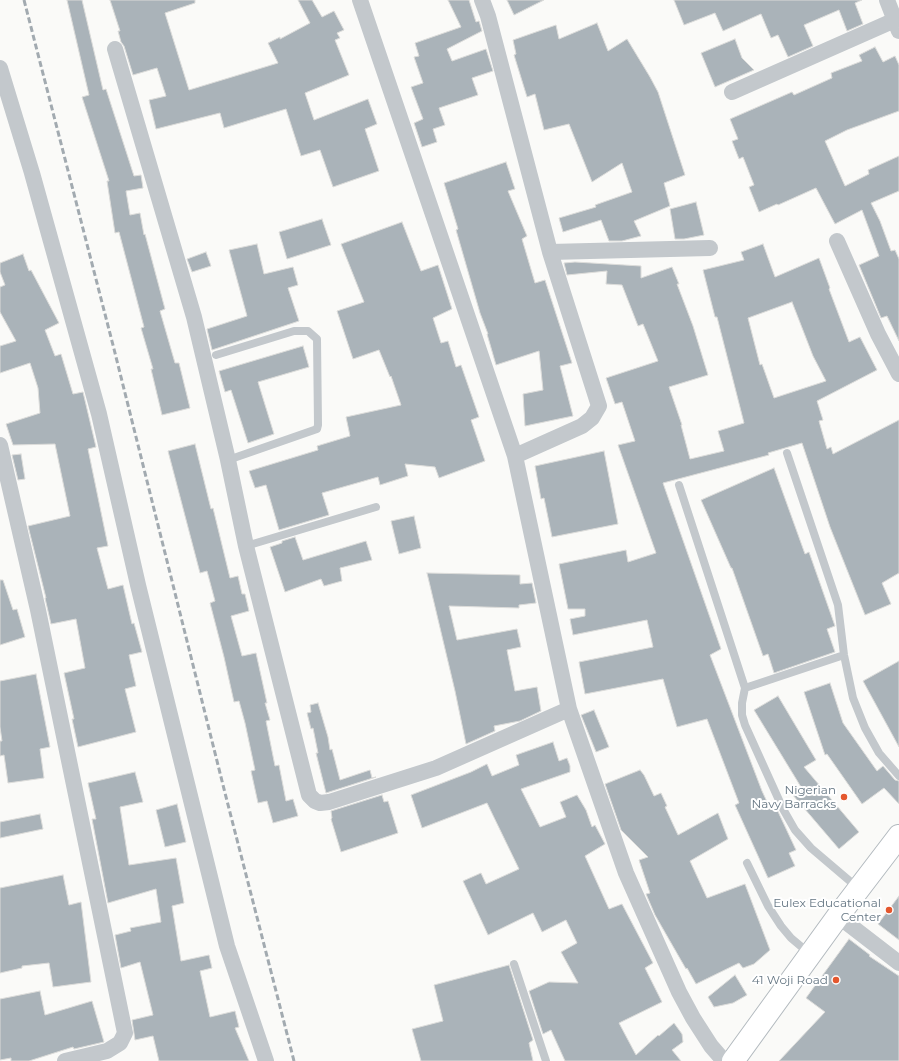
<!DOCTYPE html>
<style>
body{margin:0}
canvas{display:block;background:#fafaf8}
</style>
<canvas width="899" height="1061"></canvas>
<script>
const ctx = document.querySelector('canvas').getContext('2d');
ctx.lineJoin = 'round';
function paint(path, color) {
  ctx.fillStyle = color;
  ctx.fill(path, 'evenodd');
}
function poly(rows) {
  const path = new Path2D();
  for (const r of rows) {
    path.moveTo(r[0], r[1]);
    for (let i = 2; i < r.length; i += 2) path.lineTo(r[i], r[i + 1]);
  }
  return path;
}
function trace(path, color, width, dash) {
  ctx.strokeStyle = color;
  ctx.lineWidth = width;
  ctx.lineCap = dash ? 'butt' : 'round';
  ctx.setLineDash(dash || []);
  ctx.stroke(path);
}
function drawText(font, color, halo, rows, align = 'center') {
  ctx.font = font + ' Montserrat,sans-serif';
  ctx.lineWidth = 4;
  ctx.setLineDash([]);
  ctx.textBaseline = 'middle';
  ctx.strokeStyle = halo;
  ctx.fillStyle = color;
  for (const [text, x, y, turn = 0] of rows) {
    ctx.save();
    ctx.translate(x, y);
    ctx.rotate((+turn || 0) * Math.PI / 180);
    ctx.textAlign = isNaN(turn) ? turn : align;
    if (halo) ctx.strokeText(text, 0, 0);
    ctx.fillText(text, 0, 0);
    ctx.restore();
  }
}
const building = poly([
 [67,0,82,0,103,90,106,89,134,176,141,175,143,188,126,191,130,215,140,213,144,235,145,234,165,309,160,311,175,363,179,363,190,408,162,415,151,369,153,369,141,328,144,327,119,232,115,233,107,181,109,181,82,97,89,95,67,0],
 [110,0,195,0,195,3,165,13,189,90,278,63,268,43,280,37,280,39,310,23,298,0,312,0,322,17,334,11,344,30,337,33,340,38,335,40,349,75,305,93,314,120,368,99,377,124,365,129,379,171,333,187,320,150,301,156,286,109,224,128,220,113,156,129,149,100,166,96,157,68,133,75,124,46,121,42,118,31,120,31,110,0],
 [448,0,469,0,476,22,479,21,482,31,447,49,452,61,486,49,493,71,472,78,478,95,439,108,445,125,433,129,437,142,422,147,414,123,423,119,411,87,423,83,414,57,419,56,415,43,461,27,448,0],
 [507,0,544,0,514,15,507,0],
 [674,0,862,0,855,3,863,24,847,31,839,10,804,25,813,46,788,57,778,35,771,38,761,14,723,31,715,13,684,25,674,0],
 [597,23,608,51,627,39,650,77,658,92,685,175,664,183,670,206,634,221,641,236,622,241,609,241,601,220,563,232,559,218,596,207,595,205,632,192,622,163,592,182,569,124,544,130,535,94,527,97,514,55,516,54,513,40,556,25,559,39,597,23],
 [735,39,742,58,754,70,715,87,701,53,735,39],
 [875,47,883,62,895,56,899,65,899,111,847,130,825,141,845,186,869,174,868,170,899,156,899,191,871,203,880,221,891,251,895,250,899,259,899,341,887,316,881,318,859,265,879,256,862,210,835,224,816,188,778,205,777,204,759,212,749,187,754,185,743,157,739,159,732,141,738,139,730,119,792,92,794,95,832,78,831,73,862,61,859,55,875,47],
 [506,162,515,189,508,191,527,236,522,239,535,283,545,280,572,363,560,366,573,416,525,426,523,394,543,390,539,351,496,365,487,334,488,334,480,313,456,230,458,229,444,183,506,162],
 [696,202,704,235,684,239,675,239,670,209,696,202],
 [322,219,331,245,287,259,279,232,322,219],
 [402,222,421,271,438,265,452,309,433,318,441,343,448,341,456,367,461,365,479,417,471,420,485,461,439,478,435,467,405,464,408,476,380,485,378,477,322,493,329,515,279,530,266,485,255,488,249,471,318,450,317,446,350,436,346,417,401,405,391,376,390,377,379,350,353,359,337,311,364,302,341,244,402,222],
 [257,244,264,274,293,267,298,285,288,288,299,321,212,350,207,329,247,316,229,250,257,244],
 [763,244,775,277,819,258,830,288,829,289,849,342,860,337,877,370,817,401,823,420,819,421,827,449,831,447,833,454,899,420,899,573,882,583,891,604,865,615,830,527,802,443,768,453,769,455,663,483,721,649,710,655,762,791,769,806,774,803,796,850,789,853,795,866,768,878,735,805,739,803,707,719,677,727,663,679,585,694,579,662,653,647,647,620,573,635,570,619,585,616,585,609,568,609,559,564,626,550,628,562,656,553,618,445,635,441,622,402,615,404,606,378,658,361,643,324,638,326,622,285,606,284,607,271,567,275,564,263,575,262,641,266,641,278,672,267,679,284,677,284,693,326,708,375,669,387,682,425,681,425,690,459,724,451,718,431,744,423,717,317,715,317,703,270,744,260,741,252,763,244],
 [792,302,813,356,826,381,774,398,762,364,760,365,748,318,792,302],
 [206,252,211,266,192,272,187,259,206,252],
 [23,254,29,271,31,270,59,323,45,330,55,356,61,354,73,394,83,392,96,447,88,449,108,546,97,548,108,589,123,585,132,624,134,623,142,652,129,655,136,686,125,689,136,732,78,747,72,719,74,719,64,673,85,668,76,619,51,624,45,598,46,598,28,526,70,516,55,444,13,445,6,424,40,413,38,388,30,363,0,373,0,346,16,341,0,312,0,287,5,285,0,272,0,263,23,254],
 [303,346,309,367,258,382,274,434,248,443,231,390,225,392,219,371,303,346],
 [195,444,211,509,213,508,230,578,238,576,242,594,245,594,249,611,231,616,242,656,256,653,267,703,265,703,270,720,266,721,275,766,279,765,286,801,293,799,298,816,273,823,267,801,258,803,251,771,255,770,245,723,239,701,234,702,224,657,210,603,215,601,207,571,200,573,168,451,195,444],
 [604,451,618,524,552,537,544,498,541,499,535,466,604,451],
 [21,454,25,479,18,480,12,455,21,454],
 [774,468,805,554,809,552,835,626,827,629,835,652,774,673,768,654,763,656,732,568,731,568,701,500,774,468],
 [414,516,421,548,399,554,391,521,414,516],
 [295,537,303,560,366,541,372,560,340,568,342,581,324,586,321,579,285,592,270,547,282,543,282,541,295,537],
 [427,573,520,575,520,584,532,583,536,603,519,605,519,608,449,606,457,640,517,629,521,647,507,650,515,691,537,687,541,711,520,721,494,726,495,731,466,744,455,691,427,573],
 [0,580,3,580,13,610,17,609,25,637,0,645,0,580],
 [899,661,899,747,863,681,899,661],
 [36,674,50,747,40,749,44,778,8,783,4,755,0,756,0,741,2,741,0,727,0,681,36,674],
 [830,683,843,723,877,771,883,766,895,780,899,781,899,804,884,788,862,804,827,754,825,755,804,692,830,683],
 [778,696,816,760,804,767,859,832,839,849,792,794,801,787,754,710,778,696],
 [318,703,328,737,330,750,332,749,340,780,370,770,372,778,376,777,326,793,316,753,318,753,313,728,311,729,307,713,311,712,310,705,318,703],
 [594,710,609,747,596,752,581,715,594,710],
 [553,742,559,761,567,758,570,766,570,772,521,789,540,827,566,817,560,802,577,795,586,810,592,827,595,825,605,844,585,856,609,909,622,904,653,963,645,968,662,1002,619,1023,636,1055,658,1035,659,1036,674,1023,682,1034,683,1042,672,1050,681,1061,565,1061,551,1030,543,1034,529,991,549,982,578,983,561,952,577,943,566,920,542,932,533,913,488,935,463,881,481,873,486,884,519,869,487,803,422,828,411,795,471,772,487,764,492,776,519,765,516,755,553,742],
 [640,770,644,775,654,796,661,793,667,806,665,807,678,835,718,813,728,839,690,861,707,898,745,884,770,950,754,964,743,968,739,963,696,984,687,968,686,969,655,915,646,894,650,893,639,860,648,857,621,830,605,784,640,770],
 [135,772,143,802,120,807,129,865,176,858,184,903,172,906,181,961,209,955,212,968,200,971,210,1017,235,1011,239,1027,235,1028,249,1061,159,1061,153,1036,135,1040,132,1020,153,1015,140,962,121,968,115,935,131,931,130,928,161,922,156,889,108,903,92,819,96,819,88,783,135,772],
 [382,795,384,802,388,801,398,833,341,852,331,819,332,818,331,811,382,795],
 [177,804,186,842,165,847,156,810,177,804],
 [40,814,43,829,0,838,0,822,40,814],
 [63,875,69,905,81,902,91,982,53,987,49,963,22,966,22,968,0,973,0,888,63,875],
 [899,896,899,940,878,924,899,896],
 [849,939,870,955,869,956,899,976,899,1061,779,1061,825,1012,806,998,849,939],
 [509,965,533,1040,529,1043,533,1061,421,1061,412,1029,443,1021,434,985,509,965],
 [735,975,747,995,733,1003,714,1007,708,997,735,975],
 [40,991,45,1015,92,1001,104,1042,74,1049,73,1047,29,1061,11,1061,11,1058,0,1060,0,999,40,991]
]);
paint(building, '#aab3b9');
trace(building, '#dcdcda', 1);
const secondary = poly([
 [733,1061,838,916,899,836]
]);
trace(secondary, '#b3babf', 24);
trace(poly([
 [216,355,294,331,308,331,317,339,318,425,317,429,228,460],
 [787,453,838,605,844,655,853,698,865,728,879,753,899,776],
 [679,485,745,688,742,703,742,715,745,725,783,809,795,830,811,848,858,888],
 [246,546,376,507],
 [745,688,844,655],
 [747,863,768,906,781,926,791,938,810,954],
 [514,964,546,1061]
]), '#c3c8cc', 8);
trace(poly([
 [360,0,515,456,569,709,626,873,679,992,693,1018,711,1046,724,1061],
 [482,0,488,16,550,252,599,406,592,418,582,426,515,456],
 [887,0,899,31],
 [115,49,194,317,228,460,246,546,309,795,315,801,320,803,329,802,436,768,569,709],
 [0,68,32,173,99,414,138,585,227,946,266,1061],
 [732,92,895,20],
 [837,241,878,334,899,374],
 [550,252,710,248],
 [0,445,38,610,125,1033,120,1043,107,1051,65,1061],
 [838,916,899,963]
]), '#c3c8cc', 16);
trace(secondary, '#fff', 22);
trace(poly([
 [24,0,114,349,225,793,294,1061]
]), '#a2aab0', 3, [6, 3]);
for (const [x, y, r, color] of [
 [844,797,4,"#e4572e"],
 [889,910,4,"#e4572e"],
 [836,980,4,"#e4572e"]
]) {
  const dot = new Path2D();
  dot.arc(x, y, r, 0, 2 * Math.PI);
  ctx.fillStyle = color;
  ctx.fill(dot);
  trace(dot, '#fff', 1.5);
}
drawText('12px', '#657683', '#fff', [
 ["Nigerian",836,790],
 ["Navy Barracks",836,804],
 ["Eulex Educational",881,903],
 ["Center",881,917],
 ["41 Woji Road",828,980]
], 'right');
</script>
